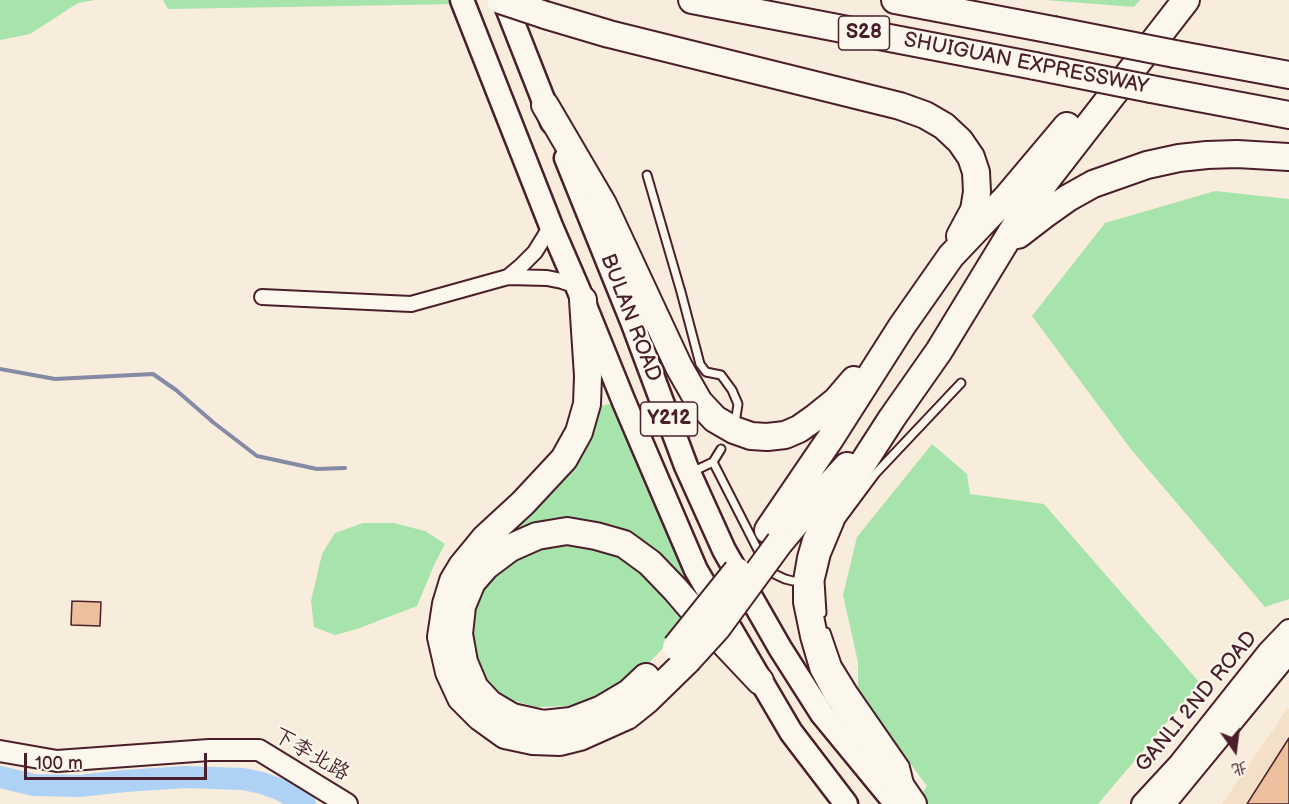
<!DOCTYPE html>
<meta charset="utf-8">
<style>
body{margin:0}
#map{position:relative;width:1289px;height:804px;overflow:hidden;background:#f8ecdc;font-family:"Balsamiq Sans","LXGW WenKai TC",sans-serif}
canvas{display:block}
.north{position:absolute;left:1205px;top:720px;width:60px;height:60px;-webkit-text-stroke:4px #fbf7ec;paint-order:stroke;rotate:166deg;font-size:16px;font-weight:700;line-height:24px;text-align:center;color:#4a1f2b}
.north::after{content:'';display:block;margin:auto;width:21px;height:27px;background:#4a1f2b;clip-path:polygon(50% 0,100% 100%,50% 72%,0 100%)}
.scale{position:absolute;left:24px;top:753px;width:183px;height:27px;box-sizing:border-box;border:3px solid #4a1f2b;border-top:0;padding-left:8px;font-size:18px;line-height:21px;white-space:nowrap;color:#4a1f2b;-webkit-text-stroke:4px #fbf7ec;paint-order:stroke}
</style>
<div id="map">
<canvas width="1289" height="804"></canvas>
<div class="north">北</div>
<div class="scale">100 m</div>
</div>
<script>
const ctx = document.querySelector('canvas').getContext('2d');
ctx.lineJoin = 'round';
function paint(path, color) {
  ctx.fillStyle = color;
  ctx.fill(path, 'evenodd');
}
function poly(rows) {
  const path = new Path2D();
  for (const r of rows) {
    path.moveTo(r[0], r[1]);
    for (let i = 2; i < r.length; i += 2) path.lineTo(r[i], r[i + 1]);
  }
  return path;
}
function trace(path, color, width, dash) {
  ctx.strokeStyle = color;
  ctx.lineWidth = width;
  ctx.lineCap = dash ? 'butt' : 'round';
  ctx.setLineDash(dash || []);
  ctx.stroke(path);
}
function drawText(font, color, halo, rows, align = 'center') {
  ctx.font = font + ' "Balsamiq Sans","LXGW WenKai TC",sans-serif';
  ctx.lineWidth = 4.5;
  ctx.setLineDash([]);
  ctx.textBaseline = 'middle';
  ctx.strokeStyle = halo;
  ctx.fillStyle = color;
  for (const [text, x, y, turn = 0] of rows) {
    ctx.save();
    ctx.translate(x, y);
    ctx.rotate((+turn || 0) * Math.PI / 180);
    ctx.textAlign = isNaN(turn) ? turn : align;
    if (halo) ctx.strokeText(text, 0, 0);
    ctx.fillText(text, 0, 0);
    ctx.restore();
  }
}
paint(poly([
 [1289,708,1289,804,1222,804,1286,711]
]), '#f4dfc9');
paint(poly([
 [0,0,95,0,78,3,30,34,0,40],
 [163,0,446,0,460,4,168,9],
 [1045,0,1140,0,1134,7],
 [1215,191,1289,199,1289,599,1265,607,1130,448,1032,316,1105,223],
 [615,403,698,595,668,565,601,531,481,555,552,491,574,464,595,407],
 [932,444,967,474,970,494,1044,504,1200,683,1098,804,924,804,919,798,927,786,858,693,858,662,843,595,857,537],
 [363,523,394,523,425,531,445,544,434,565,417,606,357,629,335,635,314,627,311,601,322,554,335,533],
 [563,544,594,547,634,564,662,584,683,621,668,643,642,670,596,698,567,706,536,707,507,699,490,687,477,667,467,640,473,610,484,584,502,567,532,550]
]), '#a7e4ab');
trace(poly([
 [0,369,55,379,153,374,176,390,214,423,257,456,317,469,345,468]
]), '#858aa5', 4);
trace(poly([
 [0,777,34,785,79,786,125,781,186,777,243,779,262,783,281,790,305,804]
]), '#add2f6', 22);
const building = poly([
 [72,601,101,602,100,626,71,625,72,601],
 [1289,738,1289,804,1247,804,1289,738]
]);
paint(building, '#ecc09c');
trace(building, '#4a1f2b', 1.5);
const lane = poly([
 [647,175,681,292,700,364,706,372,721,375,732,390,738,404,736,417],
 [713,462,762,558],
 [692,472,713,462,721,449],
 [767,568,770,572,785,579,793,581],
 [822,613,820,581,826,556,841,520,876,473,961,383],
 [826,632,837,664,853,690,905,765,909,781]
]);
const street = poly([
 [508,277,520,267,535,252,551,226],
 [262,297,411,304,508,277,547,278,562,281,577,286]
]);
const secondary = poly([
 [0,751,57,761,209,750,259,750,347,804],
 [1142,804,1179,764,1268,652,1289,630],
 [1165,804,1289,653]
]);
const primary = poly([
 [462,0,551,226,577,286,624,402,696,570,791,732,846,804],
 [504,0,552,122],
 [566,158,633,324,686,466,724,550,780,648,822,714,896,804]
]);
const highway = poly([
 [692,0,1035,66],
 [895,0,1053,30],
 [545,15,609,34,900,106,925,115,944,126,960,141,971,157,976,172,977,192,974,210,960,236],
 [1175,54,1289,75],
 [1151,89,1289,115],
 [545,105,603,204,679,367,699,402,715,419,734,430,751,436,767,437,785,435,799,429,816,417,836,401,854,380],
 [1018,235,1044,215,1068,198,1093,184,1147,165,1179,158,1207,155,1237,154,1289,157],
 [583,300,588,376,587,404,579,432,564,459,523,503,485,538,462,566,453,581,446,604,441,637,449,672,461,698,480,717,505,735,533,741,560,742,580,737,627,716,647,700,687,661],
 [768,530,830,439,902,326,951,256,1008,196,1067,126],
 [780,542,813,503,847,466],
 [646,677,629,693,602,709,571,721,543,724,512,717,490,704,475,688,464,662,459,634,462,606,472,582,486,566,510,548,537,536,567,531,596,536,624,544,650,563,675,589,693,610,760,681],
 [913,804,838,695,823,667,814,636,807,602,807,581,811,558,816,541,834,508,892,418,939,351,1017,223,1048,178,1186,0]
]);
trace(lane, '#4a1f2b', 11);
trace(street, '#4a1f2b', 18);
trace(secondary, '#4a1f2b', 24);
trace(primary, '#4a1f2b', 27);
trace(highway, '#4a1f2b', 30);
trace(lane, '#fbf7ec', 7);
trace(street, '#fbf7ec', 14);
trace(secondary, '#fbf7ec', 20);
trace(primary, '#fbf7ec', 22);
trace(highway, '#fbf7ec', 26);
const highwayBridge = poly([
 [500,0,545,15],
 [1053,30,1175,54],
 [1035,66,1151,89],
 [676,647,737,571],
 [687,661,717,628,780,542]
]);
trace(highwayBridge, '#4a1f2b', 30, []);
trace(highwayBridge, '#fbf7ec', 26);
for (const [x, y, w] of [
 [864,33,51],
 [669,419,57]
]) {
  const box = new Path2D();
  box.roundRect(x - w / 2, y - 17, w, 34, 4.5);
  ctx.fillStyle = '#fbf7ec';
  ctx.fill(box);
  trace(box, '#4a1f2b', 1.5);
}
drawText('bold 20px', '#4a1f2b', null, [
 ["S28",864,33],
 ["Y212",669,419]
]);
drawText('21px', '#4a1f2b', '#fbf7ec', [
 ["SHUIGUAN EXPRESSWAY",1026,64,11],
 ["BULAN ROAD",630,318,69],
 ["GANLI 2ND ROAD",1197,702,-50],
 ["下李北路",311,755,30]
]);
</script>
